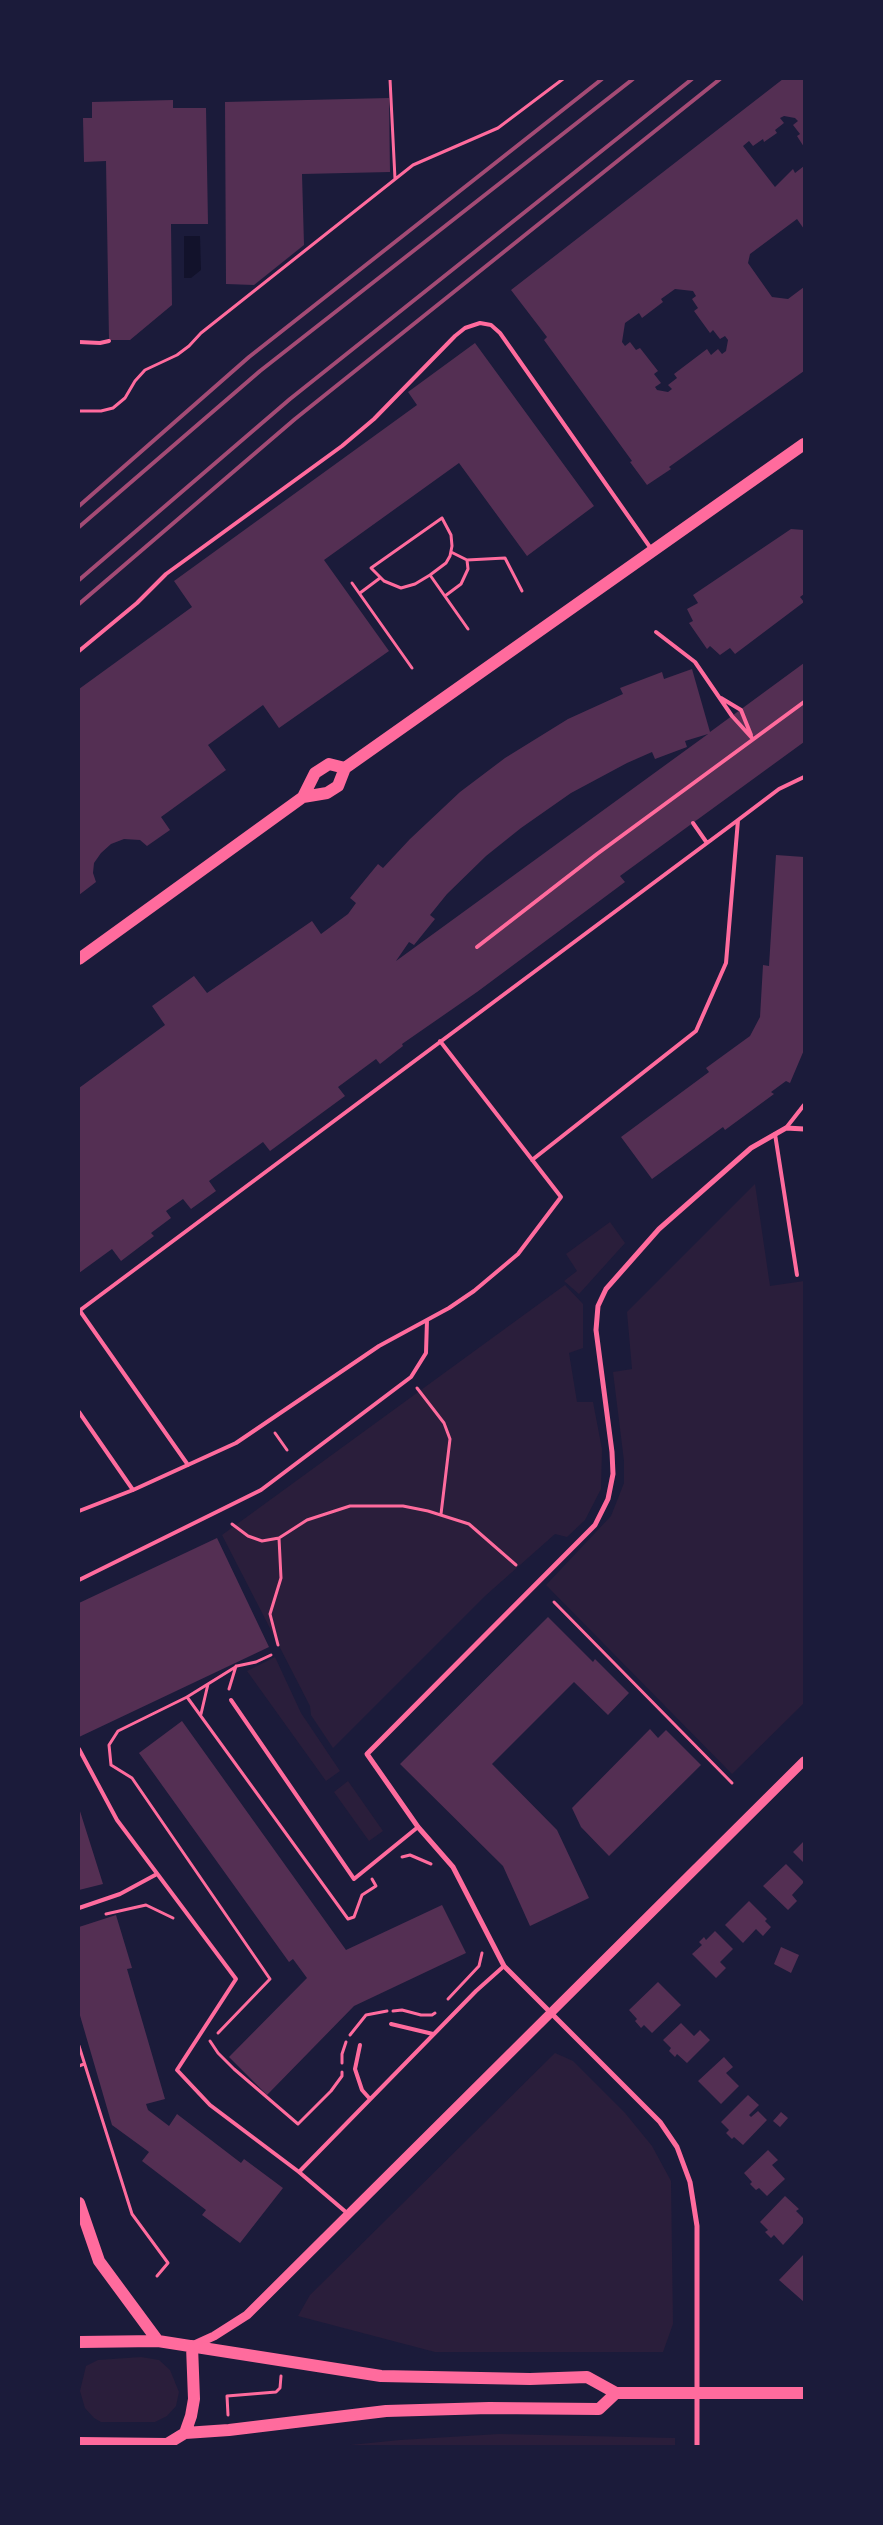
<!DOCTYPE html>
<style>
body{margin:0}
#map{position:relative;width:883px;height:2525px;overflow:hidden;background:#1b1b3a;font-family:Commissioner,sans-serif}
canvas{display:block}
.frame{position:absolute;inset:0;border:80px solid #1b1b3a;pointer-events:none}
</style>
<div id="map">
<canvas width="883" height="2525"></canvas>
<div class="frame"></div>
</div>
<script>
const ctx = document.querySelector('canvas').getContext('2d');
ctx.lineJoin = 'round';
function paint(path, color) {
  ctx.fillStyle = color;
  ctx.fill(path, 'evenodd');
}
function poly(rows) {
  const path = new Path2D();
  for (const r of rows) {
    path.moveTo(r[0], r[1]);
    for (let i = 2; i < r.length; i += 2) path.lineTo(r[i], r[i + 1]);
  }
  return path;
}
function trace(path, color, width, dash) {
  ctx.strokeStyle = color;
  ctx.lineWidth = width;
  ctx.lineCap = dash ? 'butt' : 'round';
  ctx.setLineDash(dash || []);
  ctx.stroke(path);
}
paint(poly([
 [755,1184,770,1286,804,1281,804,1703,732,1774,546,1585,611,1516,624,1483,624,1461,613,1372,632,1369,627,1312],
 [610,1222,625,1243,579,1294,564,1281,577,1271,566,1254],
 [565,1285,583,1304,583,1348,569,1353,577,1402,593,1402,602,1449,601,1489,585,1520,567,1537,555,1534,485,1596,333,1748,311,1715,310,1706,222,1535],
 [275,1657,301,1713,340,1771,326,1781,247,1671],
 [348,1781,383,1831,369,1841,334,1792],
 [555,2053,573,2061,625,2113,652,2146,671,2181,673,2324,663,2352,435,2352,298,2316,310,2295],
 [141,2357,159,2360,170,2370,179,2392,176,2406,167,2416,155,2422,101,2422,94,2418,85,2408,80,2391,86,2366,98,2360],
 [499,2434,675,2438,675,2446,340,2446,400,2440]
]), '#2a1e3b');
paint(poly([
 [184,236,200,236,201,270,191,278,184,278]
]), '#12122b');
paint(poly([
 [783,79,804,79,804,147,797,136,800,134,793,125,798,121,795,118,784,116,780,118,784,123,775,130,777,133,764,142,763,139,753,146,749,141,743,146,775,187,793,169,795,173,804,166,804,229,797,219,750,254,748,263,772,297,788,299,804,287,804,371,669,467,671,469,647,485,630,462,632,461,544,340,547,337,511,290],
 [675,289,693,291,696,296,692,299,698,308,694,311,710,333,713,330,720,339,725,336,728,340,726,351,722,354,718,349,711,355,707,349,674,374,677,378,668,385,672,389,668,392,657,390,655,387,661,383,654,374,658,371,640,348,636,350,630,342,625,346,622,342,625,323,639,313,642,318,663,302,661,299],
 [389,98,390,172,302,174,304,245,254,285,226,284,225,102],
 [173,100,173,108,206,108,208,224,171,224,172,305,130,340,109,340,106,161,84,162,83,118,92,118,92,102],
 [475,343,594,506,527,556,459,463,324,560,389,651,279,728,263,705,208,745,226,770,161,817,170,830,147,846,140,840,124,839,111,844,101,853,94,863,93,873,96,882,79,895,79,689,192,607,174,581,417,405,408,392],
 [791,529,804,530,804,594,800,597,804,602,735,654,730,648,720,655,710,646,707,649,689,623,693,621,687,609,698,603,693,595],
 [804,663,804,742,620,876,625,882,477,992,402,1044,403,1046,380,1064,376,1059,338,1087,345,1096,270,1151,263,1142,209,1181,216,1191,191,1209,183,1199,166,1211,171,1218,151,1233,154,1236,121,1261,112,1249,79,1273,79,1088,165,1025,152,1006,194,976,207,993,312,921,321,934,348,914,356,903,350,898,378,864,383,868,410,839,460,792,505,758,568,719,623,694,620,688,662,672,664,679,692,669,710,732],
 [708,734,396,961,409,942,414,945,435,919,430,915,447,894,486,856,521,828,571,793,627,763,652,752,655,759,687,747,685,741],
 [776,855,804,857,804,1050,790,1083,786,1081,771,1092,774,1094,725,1130,723,1127,652,1179,621,1137,709,1072,706,1068,750,1036,760,1017,763,965,769,966],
 [217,1538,269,1647,79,1737,79,1603],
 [548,1617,593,1662,595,1659,629,1693,608,1715,574,1682,492,1764,557,1830,589,1898,530,1926,503,1866,400,1764],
 [182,1721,346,1950,442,1905,466,1953,354,2006,267,2095,229,2057,307,1978,293,1959,289,1962,139,1753],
 [650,1729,658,1738,666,1730,701,1765,609,1856,581,1827,572,1808],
 [79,1808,103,1884,79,1890],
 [804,1841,804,1863,793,1852],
 [786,1864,804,1882,792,1895,797,1901,788,1910,763,1886],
 [749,1901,767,1919,765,1921,771,1927,763,1936,756,1929,743,1943,725,1925],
 [116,1915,132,1968,127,1969,165,2099,146,2104,148,2110,169,2126,177,2114,241,2163,244,2159,283,2188,240,2243,202,2215,206,2210,142,2161,149,2152,112,2125,79,2012,79,1927],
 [715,1931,733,1949,720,1962,726,1968,716,1978,692,1954,702,1945,699,1942,704,1937,706,1940],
 [781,1947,799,1955,791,1973,774,1964],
 [658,1982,681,2005,652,2033,644,2025,641,2028,635,2021,637,2019,629,2010],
 [681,2023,694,2036,700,2030,710,2040,687,2063,677,2054,675,2057,669,2051,671,2048,663,2040],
 [724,2057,733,2067,726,2073,739,2086,721,2104,698,2081],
 [748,2095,759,2105,749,2115,751,2117,758,2111,767,2120,743,2145,734,2137,732,2139,726,2133,729,2130,721,2122],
 [781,2112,788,2118,780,2127,773,2121],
 [768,2150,778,2160,772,2165,785,2179,767,2196,759,2188,756,2190,750,2184,752,2182,744,2173],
 [785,2196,799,2209,796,2211,804,2219,804,2222,783,2245,774,2235,771,2238,765,2232,768,2230,760,2222],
 [804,2254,804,2302,779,2280]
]), '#542f53');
trace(poly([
 [390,79,395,179],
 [79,411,101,411,113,408,125,398,135,381,145,370,177,355,189,346,201,333,413,165,498,128,563,79],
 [442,518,451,535,452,546,450,556,446,563,430,575,415,584,401,588,384,581,371,568,442,518],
 [451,552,467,560],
 [430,575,468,629],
 [352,583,412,668],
 [360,593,380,578],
 [445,596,461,584,468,569,467,560,505,558,522,591],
 [417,1388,444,1423,450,1439,441,1514],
 [275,1433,287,1450],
 [232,1524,248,1536,262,1541,279,1538,307,1520,350,1506,403,1506,428,1511,469,1524,516,1565],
 [554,1602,732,1783],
 [278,1645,270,1614,281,1578,279,1538],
 [229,1689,236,1666],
 [187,1697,348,1919,354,1917,362,1895,376,1886,372,1879],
 [201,1714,208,1684],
 [402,1857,410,1855,431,1864],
 [106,1914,146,1905,173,1918],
 [448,1999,479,1966,482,1953],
 [393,2011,402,2010,421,2015,432,2015,435,2013],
 [218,2033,270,1979,132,1778,111,1765,109,1745,118,1731,187,1697,237,1666,256,1662,271,1655],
 [350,2035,366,2015,387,2011],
 [210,2041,218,2053,234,2069,298,2124,331,2091,342,2076,342,2072],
 [79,2046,132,2214,168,2263,157,2276],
 [342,2063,342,2054,346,2042],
 [79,2066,84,2064],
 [228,2415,227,2396,276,2392,280,2388,281,2376]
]), '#ff6b9d', 3);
trace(poly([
 [79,342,100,343,109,341],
 [656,632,695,662,732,716,752,738],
 [79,651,137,603,166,574,342,446,374,419,455,336,465,328,480,323,491,325,500,333,652,550],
 [721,698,741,710,751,735],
 [693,823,707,843],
 [477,947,597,854,804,702],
 [786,1128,804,1105],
 [775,1134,797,1275],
 [532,1160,696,1031,726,963,738,820],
 [79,1311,738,820,779,789,804,777],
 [80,1311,188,1465],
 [79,1412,133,1490],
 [79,1511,133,1490,236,1443,379,1346,449,1308,474,1291,518,1254,561,1197,440,1041],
 [79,1580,261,1490,411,1377,426,1353,427,1320],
 [231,1700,354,1879,418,1827],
 [79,1749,117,1820,236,1979,177,2070,210,2105,299,2172,347,2213],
 [79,1908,120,1894,157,1874],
 [391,2024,433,2034],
 [360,2045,355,2069,362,2090,370,2099],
 [299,2172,476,1991,504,1966]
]), '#ff6b9d', 4);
trace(poly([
 [697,2446,697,2226,690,2182,677,2147,660,2122,504,1966,453,1867,418,1827,367,1754,595,1525,608,1499,613,1474,612,1452,596,1330,598,1306,606,1289,659,1229,751,1148,786,1128,804,1129]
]), '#ff6b9d', 5);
trace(poly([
 [192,2346,214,2336,247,2315,804,1761]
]), '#ff6b9d', 9);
trace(poly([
 [303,797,327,793,338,786,345,768,804,444],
 [79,959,303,797,315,773,329,764,345,768],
 [79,2203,99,2261,158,2341],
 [79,2342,158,2341,381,2376,530,2379,587,2377,616,2393,804,2393],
 [185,2433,229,2430,386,2411,489,2408,599,2409,616,2393],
 [79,2443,167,2444,185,2433,191,2416,194,2399,192,2346]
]), '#ff6b9d', 12);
trace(poly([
 [79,506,249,357,602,79],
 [79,527,260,371,633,79],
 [79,580,290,399,692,79],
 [79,604,295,419,720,79]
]), '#a44b75', 4);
</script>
